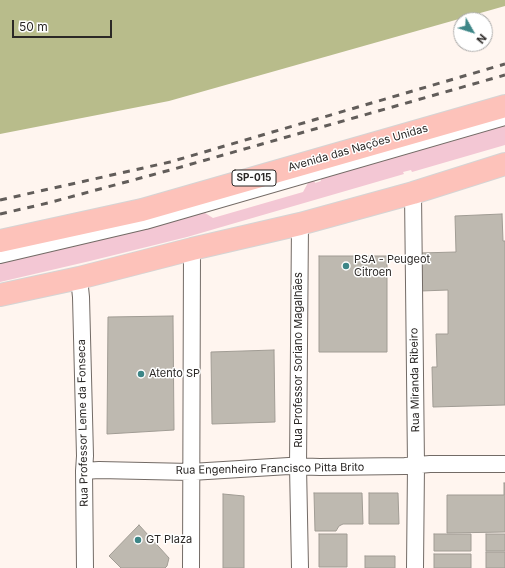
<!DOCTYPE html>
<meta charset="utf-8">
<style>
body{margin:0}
#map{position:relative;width:505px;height:568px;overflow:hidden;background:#fff5ef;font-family:Inter,sans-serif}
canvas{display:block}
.north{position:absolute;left:453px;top:12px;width:40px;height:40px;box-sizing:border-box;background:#fff;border:1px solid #aaa9a8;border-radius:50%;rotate:129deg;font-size:11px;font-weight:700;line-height:16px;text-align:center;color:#2b2826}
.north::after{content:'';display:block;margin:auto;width:14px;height:18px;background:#3d8687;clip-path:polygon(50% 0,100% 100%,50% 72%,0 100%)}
.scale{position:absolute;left:12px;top:20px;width:100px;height:18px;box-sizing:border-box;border:2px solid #2b2826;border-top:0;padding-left:5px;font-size:12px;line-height:14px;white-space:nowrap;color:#2b2826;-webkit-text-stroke:3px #fff;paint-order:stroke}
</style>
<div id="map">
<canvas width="505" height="568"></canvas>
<div class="north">N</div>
<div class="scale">50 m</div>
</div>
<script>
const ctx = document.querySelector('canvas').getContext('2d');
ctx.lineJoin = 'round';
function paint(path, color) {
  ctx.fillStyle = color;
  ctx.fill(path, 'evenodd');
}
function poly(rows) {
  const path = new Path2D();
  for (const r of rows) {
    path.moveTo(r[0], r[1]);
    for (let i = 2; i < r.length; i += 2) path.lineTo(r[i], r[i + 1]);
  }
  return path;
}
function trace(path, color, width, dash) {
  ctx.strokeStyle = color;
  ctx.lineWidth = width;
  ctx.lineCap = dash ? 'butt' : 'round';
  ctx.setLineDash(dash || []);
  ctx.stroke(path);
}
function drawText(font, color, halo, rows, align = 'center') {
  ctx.font = font + ' Inter,sans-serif';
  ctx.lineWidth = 3;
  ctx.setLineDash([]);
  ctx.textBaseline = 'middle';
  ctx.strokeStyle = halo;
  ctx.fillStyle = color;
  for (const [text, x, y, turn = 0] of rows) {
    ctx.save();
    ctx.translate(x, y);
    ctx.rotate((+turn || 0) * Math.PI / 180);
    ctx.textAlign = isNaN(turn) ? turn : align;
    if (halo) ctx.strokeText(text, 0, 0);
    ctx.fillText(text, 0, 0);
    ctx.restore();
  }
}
paint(poly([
 [505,124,505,145,412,172,411,170,403,172,404,174,187,237,90,261,0,282,0,258,202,211,213,218,303,192,309,181,314,179,315,183,321,181,320,177,417,149,453,141,470,134]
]), '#f3c7d4');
paint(poly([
 [0,0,505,0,505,6,169,101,0,134]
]), '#b8bc8b');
const building = poly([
 [502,214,503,241,505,241,505,405,433,407,432,367,437,367,436,334,448,334,448,290,421,291,420,253,456,252,455,216,502,214],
 [319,256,387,256,387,352,319,352,319,256],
 [173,316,174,430,107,434,108,317,173,316],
 [274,350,275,422,212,424,211,352,274,350],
 [504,483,505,483,505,532,447,533,447,495,504,495,504,483],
 [314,493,362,493,363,524,343,524,339,526,336,531,315,531,314,493],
 [369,493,398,493,399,524,369,524,369,493],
 [223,494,244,496,244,568,223,568,223,494],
 [139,525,169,558,167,566,165,568,121,568,109,556,139,525],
 [319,534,347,534,347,567,319,567,319,534],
 [434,534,471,534,471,551,434,551,434,534],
 [486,534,505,534,505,551,486,551,486,534],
 [486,552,505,552,505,568,486,568,486,552],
 [434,554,471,554,471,568,434,568,434,554],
 [365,556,395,556,395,568,365,568,365,556]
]);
paint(building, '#beb9b0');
trace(building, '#a19c94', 1);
const minor = poly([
 [413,193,416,465,415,568],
 [300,224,298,466,300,568],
 [0,255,145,221,505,117],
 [79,278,81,297,85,456,84,471,85,568],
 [84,471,99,470,191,472,289,466,320,467,405,466,430,464,505,464],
 [191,568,192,249]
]);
const highway = poly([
 [0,241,142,210,505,106],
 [0,295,79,278,192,249,300,224,413,193,505,164]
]);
trace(minor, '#736b66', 18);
trace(highway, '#d5d4d4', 24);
trace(minor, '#fff', 16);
trace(highway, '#fdc2ba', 22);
trace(poly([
 [0,200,170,162,505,64],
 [0,214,48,203,174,169,505,75]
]), '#625d5a', 3, [7, 7]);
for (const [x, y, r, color] of [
 [346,266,4,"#3d8687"],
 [141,374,4,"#3d8687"],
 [138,540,4,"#3d8687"]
]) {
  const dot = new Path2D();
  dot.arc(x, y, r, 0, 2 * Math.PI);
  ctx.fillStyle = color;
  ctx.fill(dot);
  trace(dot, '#fff', 1.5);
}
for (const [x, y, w] of [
 [254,178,44]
]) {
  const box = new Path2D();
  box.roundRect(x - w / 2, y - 8, w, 16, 3);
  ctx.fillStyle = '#fff';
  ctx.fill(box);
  trace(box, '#2b2826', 1);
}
drawText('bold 10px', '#2b2826', null, [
 ["SP-015",254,178]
]);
drawText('11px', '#2b2826', '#fff', [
 ["Avenida das Nações Unidas",358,148,-16],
 ["Rua Professor Soriano Magalhães",299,360,-90],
 ["Rua Miranda Ribeiro",415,380,-91],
 ["Rua Professor Leme da Fonseca",83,423,-91],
 ["Rua Engenheiro Francisco Pitta Brito",270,469,-1]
]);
drawText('11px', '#2b2826', '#fff', [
 ["PSA - Peugeot",354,260],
 ["Citroen",354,273],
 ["Atento SP",149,374],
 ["GT Plaza",146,540]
], 'left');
</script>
